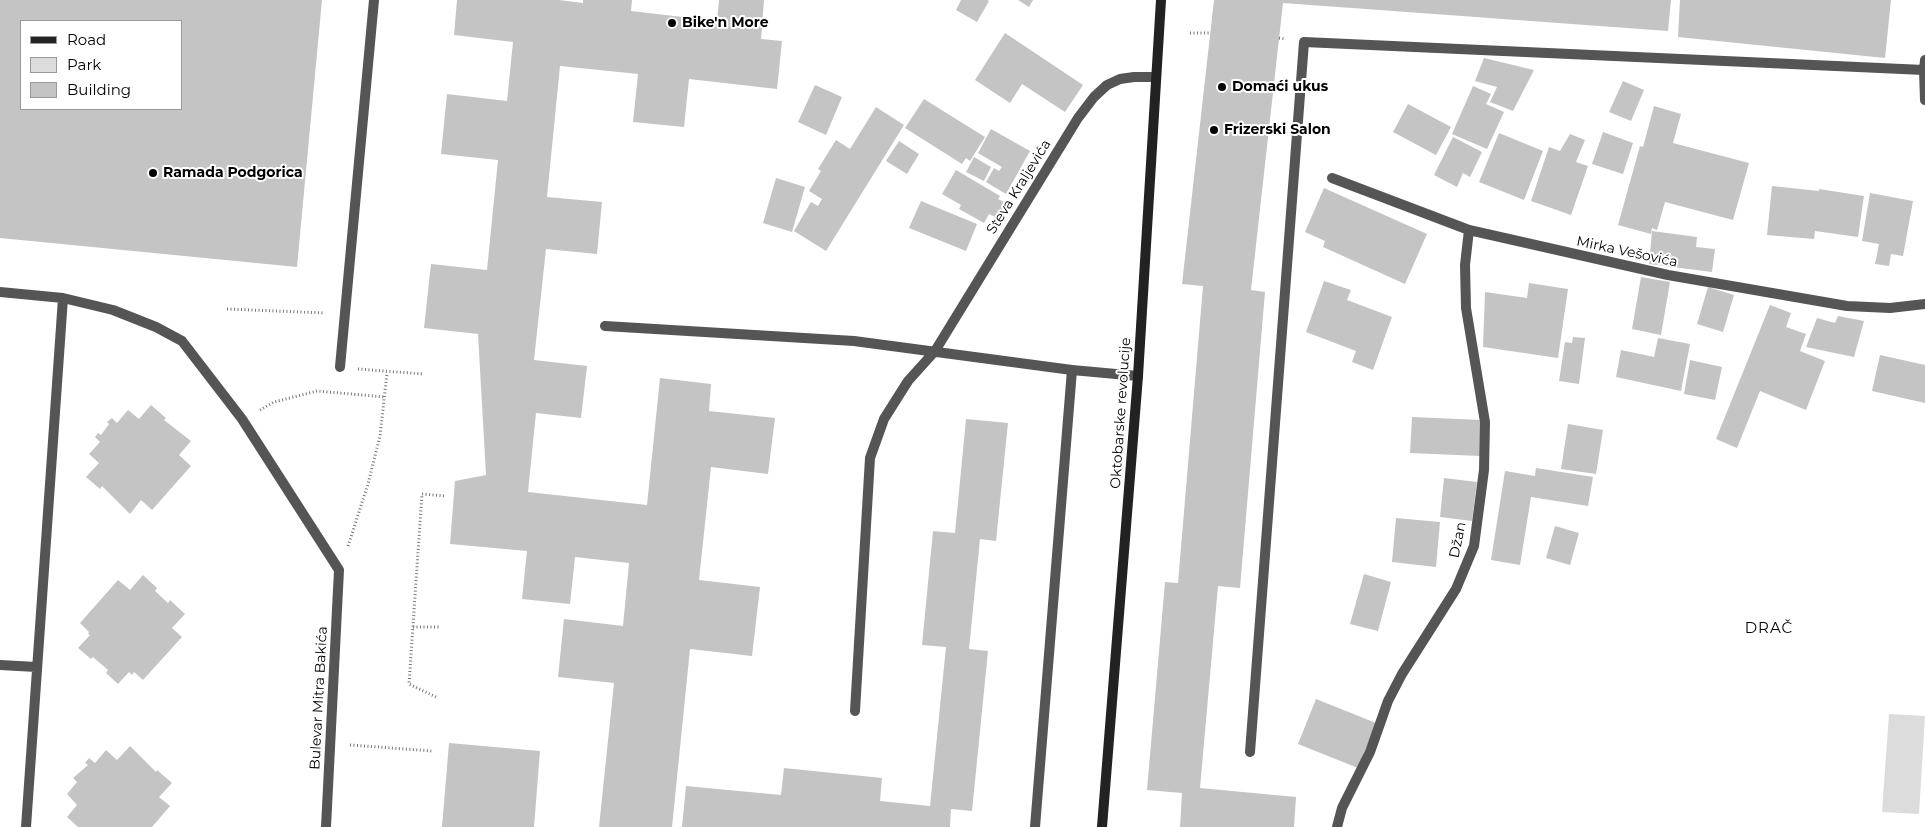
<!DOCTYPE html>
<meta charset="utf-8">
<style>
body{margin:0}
#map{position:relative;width:1925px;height:827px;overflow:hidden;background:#fff;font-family:Montserrat,sans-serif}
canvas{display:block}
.legend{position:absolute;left:20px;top:20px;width:162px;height:90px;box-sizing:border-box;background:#fff;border:1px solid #999;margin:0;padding:6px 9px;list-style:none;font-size:15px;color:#000}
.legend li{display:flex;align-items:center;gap:10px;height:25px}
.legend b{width:25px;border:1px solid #999}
</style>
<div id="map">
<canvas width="1925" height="827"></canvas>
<ul class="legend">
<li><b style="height:6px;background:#222"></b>Road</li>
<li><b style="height:14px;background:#dcdcdc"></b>Park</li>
<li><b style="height:14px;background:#c4c4c4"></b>Building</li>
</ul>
</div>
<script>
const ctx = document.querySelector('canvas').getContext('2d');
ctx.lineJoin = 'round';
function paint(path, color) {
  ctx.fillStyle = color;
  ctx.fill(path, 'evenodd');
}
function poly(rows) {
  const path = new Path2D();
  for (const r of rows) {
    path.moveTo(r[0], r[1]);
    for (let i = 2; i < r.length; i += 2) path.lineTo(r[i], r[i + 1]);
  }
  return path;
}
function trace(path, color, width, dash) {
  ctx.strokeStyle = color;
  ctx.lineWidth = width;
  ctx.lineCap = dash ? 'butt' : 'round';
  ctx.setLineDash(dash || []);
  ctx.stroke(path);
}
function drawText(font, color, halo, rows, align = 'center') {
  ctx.font = font + ' Montserrat,sans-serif';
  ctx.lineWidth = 4;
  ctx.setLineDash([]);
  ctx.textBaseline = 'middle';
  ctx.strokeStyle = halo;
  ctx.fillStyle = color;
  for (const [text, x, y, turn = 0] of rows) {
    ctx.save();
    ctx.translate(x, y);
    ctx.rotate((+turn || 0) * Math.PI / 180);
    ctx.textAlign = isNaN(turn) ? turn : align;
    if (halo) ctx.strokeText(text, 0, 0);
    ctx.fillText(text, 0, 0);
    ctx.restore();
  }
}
paint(poly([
 [1889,714,1925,716,1919,814,1882,812]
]), '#dcdcdc');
paint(poly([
 [0,0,322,0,297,267,0,238],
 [21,21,181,21,181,109,21,109],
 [457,0,559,0,583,3,583,0,632,0,631,11,717,21,719,0,764,0,761,39,782,41,777,89,689,79,684,127,633,122,638,74,560,66,547,197,602,202,597,254,546,249,534,360,587,366,581,418,536,413,528,492,647,505,660,378,711,384,709,411,775,418,768,474,711,467,699,580,760,587,752,656,690,649,672,827,599,827,614,683,558,677,564,619,623,626,629,563,575,557,570,604,522,599,527,551,450,544,455,481,486,475,478,334,424,328,431,264,487,270,498,160,441,154,447,94,507,101,513,42,454,35],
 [961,0,987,0,989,1,977,22,956,10],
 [1018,0,1033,0,1029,7],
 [1214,0,1671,0,1668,31,1283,3,1251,290,1265,292,1240,588,1218,586,1200,788,1296,797,1294,827,1180,827,1182,793,1147,790,1165,582,1178,583,1203,286,1182,284],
 [1680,0,1891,0,1885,58,1678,37],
 [1005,33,1083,85,1065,112,1022,84,1010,103,975,80],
 [1484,58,1534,70,1513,111,1490,102,1497,87,1475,81],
 [1623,81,1644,90,1631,121,1609,112],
 [815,85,842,97,826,135,798,122],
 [1473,86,1491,94,1486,104,1504,112,1487,149,1452,134],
 [924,99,985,137,970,161,966,158,962,164,905,128],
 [1408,104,1451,127,1436,155,1393,132],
 [1654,106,1681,114,1673,143,1749,163,1733,220,1665,202,1657,230,1652,228,1651,234,1618,225,1640,146,1643,147],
 [876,107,904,125,826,251,794,231,811,202,818,206,822,199,809,191,821,171,818,169,836,140,850,149],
 [991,129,1030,151,1006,194,986,182,994,168,999,171,1002,167,978,153],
 [1603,132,1633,143,1623,174,1592,164],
 [1499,133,1543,151,1524,200,1479,182],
 [1570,134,1585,140,1576,162,1588,166,1571,215,1531,201,1549,147,1560,151],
 [1453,137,1482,152,1470,177,1463,173,1457,187,1434,175],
 [899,141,919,154,907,174,886,161],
 [974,157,991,167,984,181,966,172],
 [956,170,1000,196,998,199,1006,203,997,218,989,214,984,223,959,209,961,205,942,194],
 [776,178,805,187,792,232,763,223],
 [1772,186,1819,191,1819,189,1864,196,1858,237,1815,231,1814,239,1767,235],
 [1324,188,1427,234,1405,284,1323,247,1325,241,1305,232],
 [1870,193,1913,201,1903,256,1891,254,1889,266,1875,264,1879,244,1862,241],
 [921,201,977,224,966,251,909,228],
 [1652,231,1697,237,1696,247,1715,249,1712,272,1649,264],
 [1641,277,1670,282,1661,335,1632,329],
 [1324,281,1351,290,1347,300,1392,317,1373,370,1352,362,1356,351,1306,332],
 [1529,283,1568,289,1558,358,1483,347,1485,292,1527,298],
 [1708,287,1734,295,1723,332,1697,324],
 [1770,305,1791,313,1786,327,1806,334,1800,351,1825,361,1806,410,1760,391,1737,448,1716,439],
 [1838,316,1864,321,1854,357,1806,347,1817,318,1835,323],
 [1573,337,1585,338,1579,384,1559,381,1565,342,1572,343],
 [1658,338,1690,344,1681,391,1616,377,1621,350,1654,357],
 [1880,355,1925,365,1925,403,1872,391],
 [1690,360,1722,367,1715,400,1684,394],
 [151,405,166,418,164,420,191,441,179,455,191,466,152,510,141,500,130,514,102,486,100,489,86,477,99,463,89,454,100,442,95,437,98,433,101,435,109,424,107,422,112,418,117,423,128,410,139,419],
 [1412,417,1482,420,1480,456,1410,453],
 [966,419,1008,423,996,541,980,539,969,649,988,651,972,811,951,809,950,827,682,827,686,786,781,795,784,768,882,778,880,801,930,806,946,647,922,645,933,531,955,533],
 [1568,424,1603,430,1596,474,1561,469],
 [1536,468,1593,477,1588,506,1531,497,1520,565,1491,560,1505,471,1535,476],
 [1444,478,1477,482,1472,521,1440,517],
 [1396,518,1440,522,1436,567,1392,562],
 [1555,526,1579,533,1570,565,1546,558],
 [1364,574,1391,582,1378,631,1350,624],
 [143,575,157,588,155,591,168,603,170,600,185,614,172,628,182,637,143,680,134,672,132,675,129,672,118,684,106,673,108,670,93,657,91,659,78,648,90,635,88,634,89,632,80,623,118,580,130,590],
 [1316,699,1376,723,1358,768,1298,744],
 [449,743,540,751,534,827,442,827],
 [130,746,156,772,157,770,172,783,159,797,170,806,152,827,78,827,67,817,77,805,67,794,77,782,73,778,88,765,85,763,89,758,95,763,106,750,117,760]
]), '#c4c4c4');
trace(poly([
 [1190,33,1210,33],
 [1279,38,1286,39],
 [227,309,325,313],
 [358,369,423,374],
 [260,410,274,402,317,391,385,397],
 [348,546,368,484,380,436,387,373],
 [413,627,439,627],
 [436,697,409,684,422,494,445,496],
 [350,745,432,751]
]), '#777', 3, [1, 2.5]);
trace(poly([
 [1924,70,1925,100],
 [340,367,374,0],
 [1035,827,1072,370]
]), '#555', 10);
trace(poly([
 [1332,178,1469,230,1668,275,1847,306,1890,308,1925,304],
 [0,292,63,298,113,310,156,327,182,341,242,419,339,570,326,827],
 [605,326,854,341,1072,370,1138,376],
 [0,665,36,667],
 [855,711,870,458,884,419,908,381,935,351,1078,118,1094,97,1107,85,1120,79,1134,77,1156,77],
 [1250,752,1304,42,1924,70,1925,60],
 [26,827,63,298],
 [1337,827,1342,808,1370,752,1388,701,1402,674,1456,589,1474,546,1484,470,1485,422,1466,308,1465,265,1469,230]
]), '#555', 10);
trace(poly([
 [1102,827,1138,376,1161,0]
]), '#222', 10);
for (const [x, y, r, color] of [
 [672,23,5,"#000"],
 [1222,87,5,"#000"],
 [1214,130,5,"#000"],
 [153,173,5,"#000"]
]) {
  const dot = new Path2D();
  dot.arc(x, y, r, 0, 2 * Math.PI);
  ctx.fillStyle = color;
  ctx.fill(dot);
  trace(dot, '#fff', 2);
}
drawText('bold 14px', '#000', '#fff', [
 ["Bike'n More",682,23],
 ["Domaći ukus",1232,87],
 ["Frizerski Salon",1224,130],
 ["Ramada Podgorica",163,173]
], 'left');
drawText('14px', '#000', '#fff', [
 ["Steva Kraljevića",1019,187,-58],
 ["Mirka Vešovića",1627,252,12],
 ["Oktobarske revolucije",1121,413,-86],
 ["Džan",1458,540,-78],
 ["Bulevar Mitra Bakića",319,698,-87]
]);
ctx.letterSpacing = '1px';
drawText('15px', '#000', '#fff', [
 ["DRAČ",1769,629]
]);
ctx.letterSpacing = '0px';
</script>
